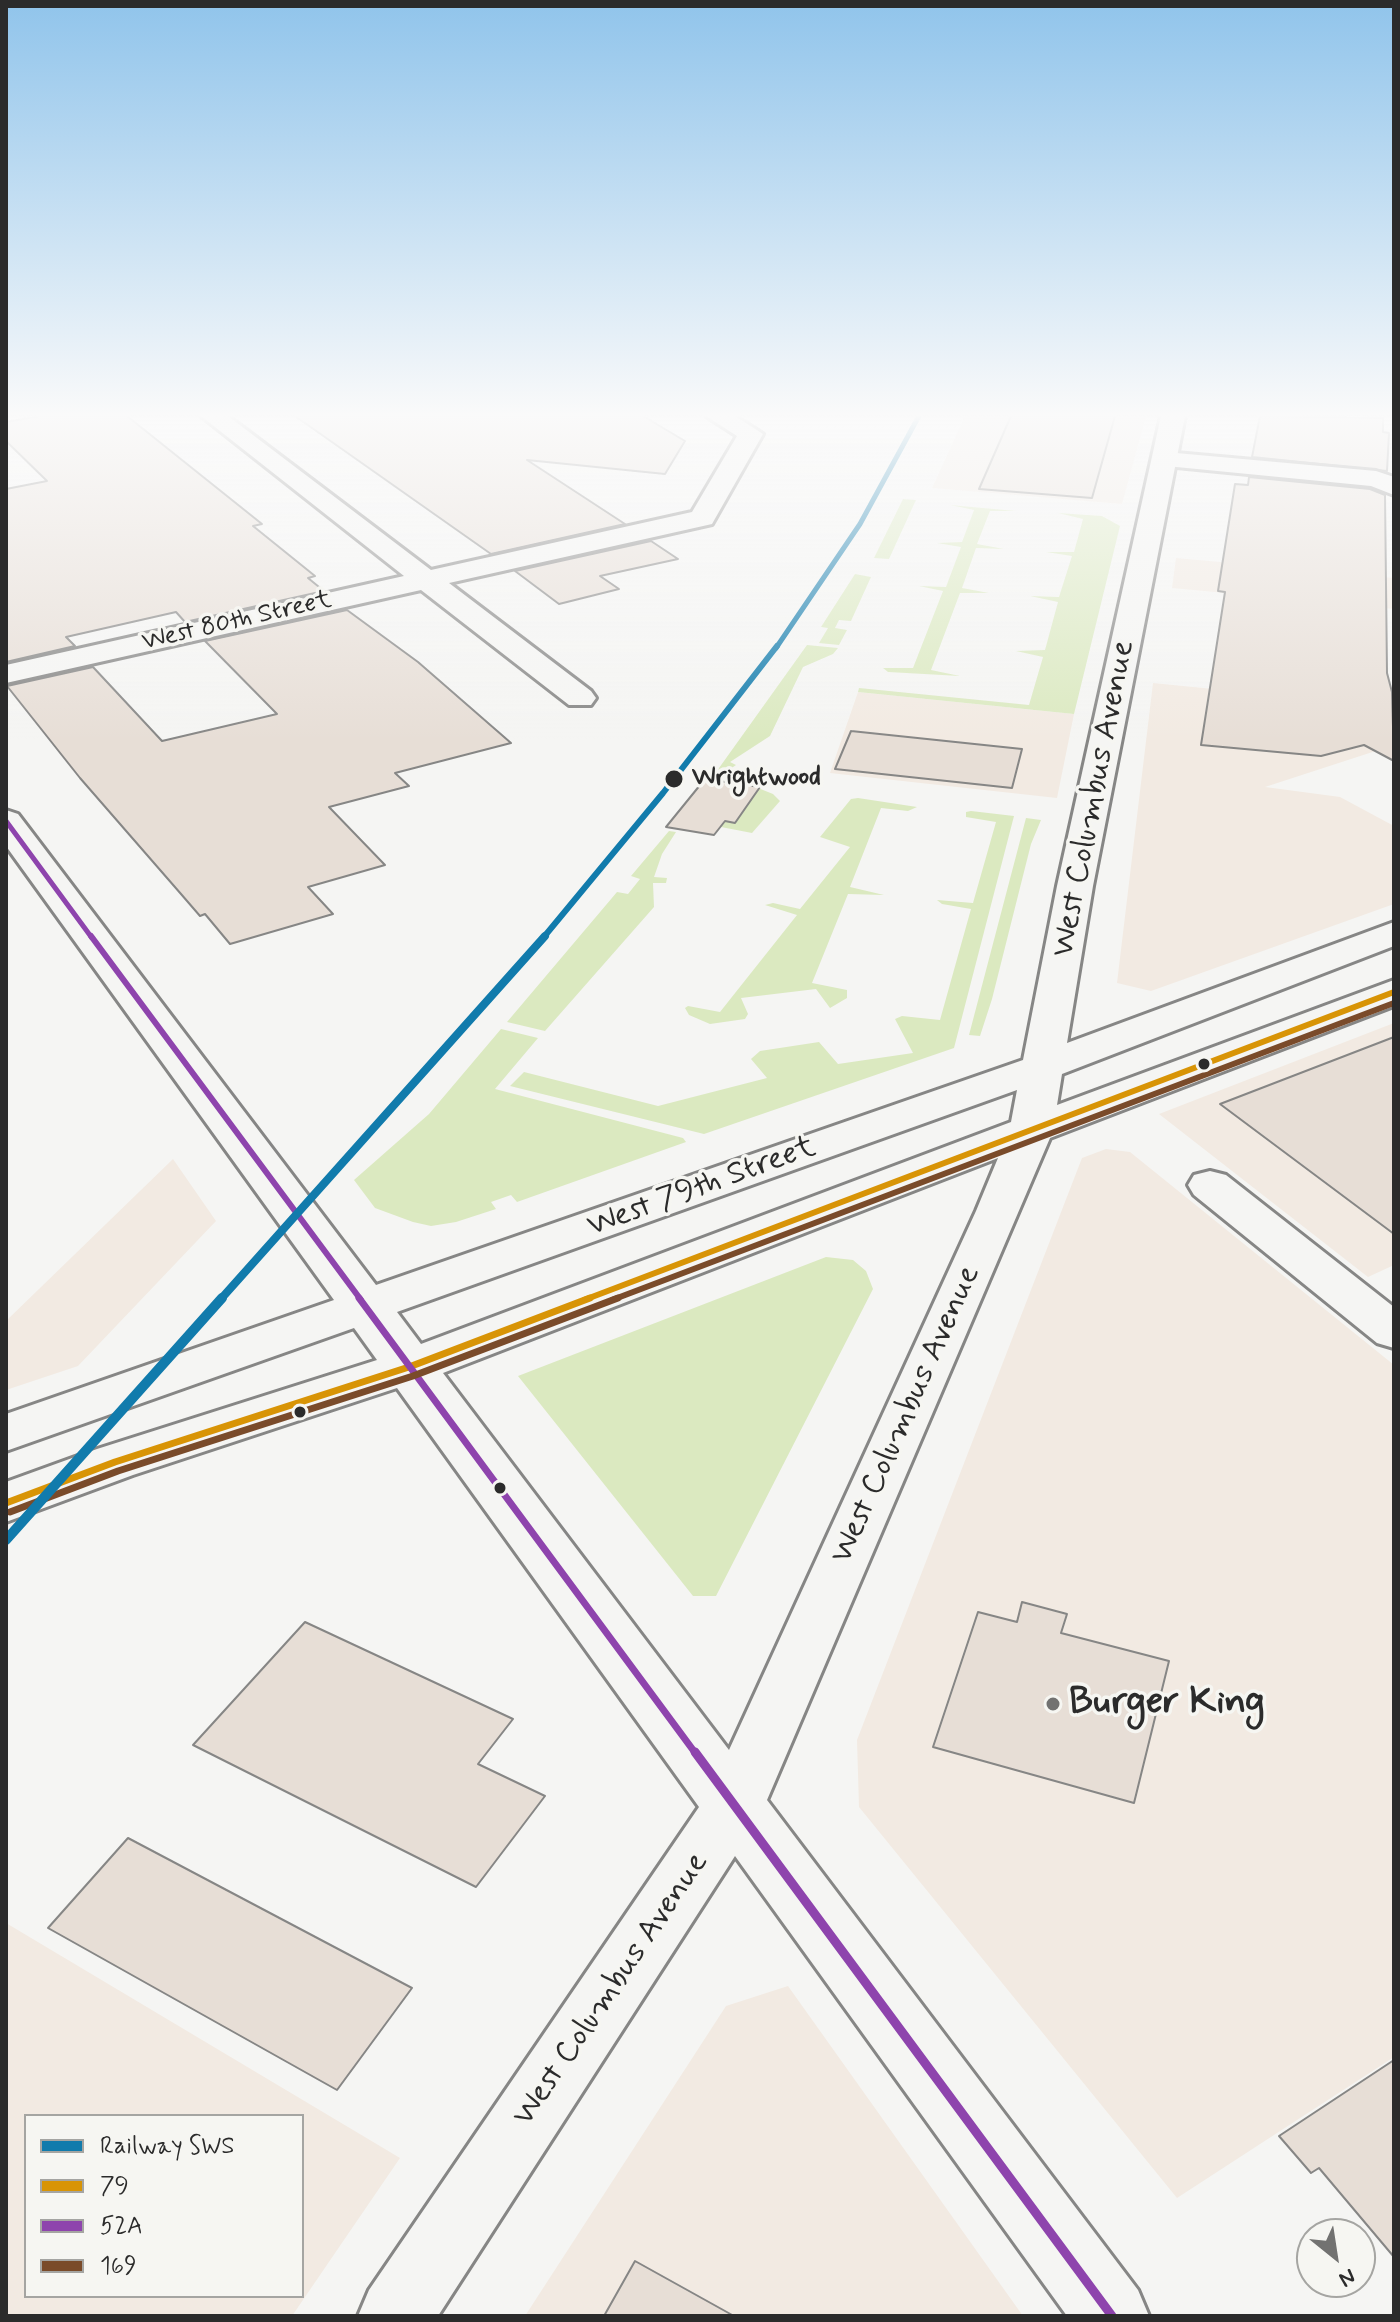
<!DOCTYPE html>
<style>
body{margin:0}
#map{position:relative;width:1400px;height:2322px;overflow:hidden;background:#f5f5f3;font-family:Mynerve,sans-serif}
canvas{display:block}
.frame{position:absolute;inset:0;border:8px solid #2b2b2b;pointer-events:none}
.legend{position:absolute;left:24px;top:2114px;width:280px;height:184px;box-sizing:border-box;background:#f6f6f2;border:2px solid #a5a5a2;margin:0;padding:10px 14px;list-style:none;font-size:24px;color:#2b2b2b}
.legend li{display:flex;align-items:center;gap:16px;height:40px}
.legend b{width:40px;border:2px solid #a5a5a2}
.north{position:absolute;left:1296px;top:2218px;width:80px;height:80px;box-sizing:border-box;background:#f6f6f2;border:2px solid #a5a5a2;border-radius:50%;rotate:150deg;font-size:22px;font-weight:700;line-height:32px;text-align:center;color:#2b2b2b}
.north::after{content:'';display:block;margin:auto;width:28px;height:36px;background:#727271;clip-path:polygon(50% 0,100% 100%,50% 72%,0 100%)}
</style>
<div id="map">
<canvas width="1400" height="2322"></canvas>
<div class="frame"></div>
<ul class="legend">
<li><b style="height:10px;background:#117bac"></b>Railway SWS</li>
<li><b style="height:10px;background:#d89406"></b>79</li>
<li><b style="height:10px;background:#8e44ad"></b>52A</li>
<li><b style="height:10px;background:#7a4b2a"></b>169</li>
</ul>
<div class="north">N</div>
</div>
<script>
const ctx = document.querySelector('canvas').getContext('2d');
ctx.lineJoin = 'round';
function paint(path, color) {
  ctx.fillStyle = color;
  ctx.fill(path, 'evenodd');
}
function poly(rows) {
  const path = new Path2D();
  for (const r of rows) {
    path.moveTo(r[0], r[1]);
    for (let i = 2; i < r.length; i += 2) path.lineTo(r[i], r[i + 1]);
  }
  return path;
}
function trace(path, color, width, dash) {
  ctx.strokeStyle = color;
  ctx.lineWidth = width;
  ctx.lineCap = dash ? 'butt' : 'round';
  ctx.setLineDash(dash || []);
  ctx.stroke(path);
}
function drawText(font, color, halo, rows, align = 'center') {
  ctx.font = font + ' Mynerve,sans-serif';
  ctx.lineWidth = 7;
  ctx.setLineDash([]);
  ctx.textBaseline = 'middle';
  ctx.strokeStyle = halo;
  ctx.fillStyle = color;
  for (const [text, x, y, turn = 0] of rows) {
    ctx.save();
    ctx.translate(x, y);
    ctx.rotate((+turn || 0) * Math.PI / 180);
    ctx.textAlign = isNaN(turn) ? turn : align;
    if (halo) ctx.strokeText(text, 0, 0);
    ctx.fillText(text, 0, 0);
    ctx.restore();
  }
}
paint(poly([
 [965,416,1146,416,1122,504,932,488],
 [1176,558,1394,578,1394,609,1172,588],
 [1153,683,1394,707,1394,745,1265,787,1340,797,1394,826,1394,904,1151,991,1117,983],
 [858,692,1074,714,1057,798,830,773],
 [1394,1023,1394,1265,1368,1277,1159,1114],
 [1106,1149,1130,1152,1394,1365,1394,2057,1177,2198,859,1807,857,1740,1082,1158],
 [173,1159,216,1221,78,1366,6,1390,6,1321],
 [6,1923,400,2158,292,2316,6,2316],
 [26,2116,302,2116,302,2296,26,2296],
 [788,1986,1023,2316,525,2316,726,2006]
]), '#f2eae2');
paint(poly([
 [903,499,916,500,889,559,874,558],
 [950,505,1016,511,990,511,977,544,1004,549,976,548,962,588,989,593,960,593,931,670,960,676,888,672,883,668,913,668,943,591,919,586,946,587,961,547,937,543,962,542,974,510],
 [1058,513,1102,516,1120,526,1074,714,858,692,859,688,1029,705,1043,657,1016,651,1045,650,1058,602,1030,596,1059,597,1072,556,1046,552,1074,552,1083,519],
 [855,574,871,577,851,621,839,620,835,628,847,630,839,645,819,643,828,628,821,627],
 [807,645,838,648,833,654,803,667,770,736,730,762,736,765,720,776,714,775],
 [753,786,773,794,780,801,752,833,721,827,724,821,735,822,750,801],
 [858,798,917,807,908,811,881,808,850,887,884,895,848,894,812,983,847,990,847,998,830,1008,816,989,741,998,748,1014,745,1019,710,1024,689,1015,685,1008,688,1006,720,1012,797,915,765,905,773,903,800,909,850,847,820,837,851,799],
 [971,811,1014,816,954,1048,704,1134,510,1086,524,1072,658,1106,767,1078,751,1059,760,1051,819,1042,838,1064,913,1053,895,1019,902,1016,940,1020,971,909,942,904,937,900,973,903,996,822,966,817,966,812],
 [1026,818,1041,820,1031,844,992,999,980,1036,969,1035],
 [669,831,676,832,662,854,654,877,667,878,666,883,653,883,654,907,545,1031,507,1022,617,892,628,894,640,879,631,876],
 [501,1029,538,1038,495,1089,683,1138,686,1142,517,1202,511,1195,491,1202,496,1209,456,1222,431,1226,413,1222,375,1208,354,1180,429,1114],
 [826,1257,853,1260,866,1271,873,1289,716,1596,693,1596,518,1376]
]), '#dbe9c0');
const building = poly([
 [40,416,127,416,262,524,253,526,315,576,308,578,324,591,185,622,176,612,66,637,75,646,6,662,6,489,47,481,6,441,6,422,40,416],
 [295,416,643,416,685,441,665,474,527,460,625,524,491,554,295,416],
 [1011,416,1115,416,1092,498,979,489,1011,416],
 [1260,416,1383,418,1383,432,1389,433,1387,471,1252,457,1260,416],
 [1249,477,1370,489,1385,495,1387,673,1392,692,1394,761,1364,745,1321,756,1201,745,1225,592,1218,591,1235,484,1248,485,1249,477],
 [651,541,678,559,600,576,619,589,559,604,515,571,651,541],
 [347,610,418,662,511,743,395,773,409,786,329,807,385,865,308,887,333,914,230,944,205,914,200,916,181,894,80,778,7,686,93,667,162,741,277,714,205,641,347,610],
 [851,731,1022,749,1012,788,835,769,851,731],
 [705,779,760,787,735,823,725,821,714,835,666,827,705,779],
 [1394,1037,1394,1234,1220,1104,1394,1037],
 [1022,1602,1067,1614,1061,1633,1169,1661,1134,1803,933,1747,978,1612,1017,1622,1022,1602],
 [305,1622,513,1719,478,1764,545,1796,476,1887,193,1745,305,1622],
 [128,1838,412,1988,337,2090,48,1928,128,1838],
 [1394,2060,1394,2257,1319,2168,1311,2173,1279,2136,1394,2060],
 [635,2261,734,2316,604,2316,635,2261]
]);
paint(building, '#e7ded6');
trace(building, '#868685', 2);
const street = poly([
 [201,416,228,416,431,570,692,512,737,436,706,416,735,416,763,434,712,524,449,583,591,691,596,698,591,705,569,705,421,590,6,683,6,665,404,576,201,416],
 [1165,452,1376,471,1394,477,1394,495,1371,486,1156,465,1152,460,1156,455,1165,452],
 [1210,1171,1226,1175,1394,1307,1394,1348,1377,1343,1194,1195,1188,1185,1194,1175,1210,1171]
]);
const secondary = poly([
 [1161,416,1185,416,1093,886,1067,1043,1394,922,1394,946,1062,1074,1057,1105,1394,980,1394,1006,1050,1138,767,1800,1138,2290,1149,2316,1067,2316,735,1856,438,2316,358,2316,369,2290,699,1807,397,1388,133,1475,6,1522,6,1482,97,1449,377,1360,354,1328,6,1451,6,1414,334,1300,6,846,6,810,18,814,376,1285,1023,1060,1057,886,1161,416],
 [1017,1090,1011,1122,421,1344,397,1312,1017,1090],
 [998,1158,976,1211,729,1750,443,1373,998,1158]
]);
trace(street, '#868685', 6);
trace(secondary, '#868685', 6);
paint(street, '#f5f5f3');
paint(secondary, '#f5f5f3');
trace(poly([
 [584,1300,1394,992]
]), '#d89406', 6);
trace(poly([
 [6,1503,115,1462,409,1367,590,1298]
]), '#d89406', 7);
trace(poly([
 [6,821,92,938]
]), '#8e44ad', 5);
trace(poly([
 [91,936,361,1300]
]), '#8e44ad', 6);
trace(poly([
 [359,1298,696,1754]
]), '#8e44ad', 7);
trace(poly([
 [695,1752,1112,2316]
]), '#8e44ad', 9);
trace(poly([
 [612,1300,1394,1003]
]), '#7a4b2a', 6);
trace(poly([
 [10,1512,118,1471,413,1376,618,1298]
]), '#7a4b2a', 7);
trace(poly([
 [776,648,860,524,919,416]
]), '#117bac', 5);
trace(poly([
 [543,938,663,793,777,646]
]), '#117bac', 6);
trace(poly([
 [220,1300,545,936]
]), '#117bac', 8);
trace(poly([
 [6,1540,222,1298]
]), '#117bac', 10);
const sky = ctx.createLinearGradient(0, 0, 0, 741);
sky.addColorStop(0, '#90c4eb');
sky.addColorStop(0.56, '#fafafa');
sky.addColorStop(1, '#fafafa00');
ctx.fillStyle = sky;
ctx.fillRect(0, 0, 1400, 741);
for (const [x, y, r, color] of [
 [674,779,10,"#2b2b2b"],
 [1204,1064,7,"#2b2b2b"],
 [300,1412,7,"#2b2b2b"],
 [500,1488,7,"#2b2b2b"],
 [1053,1704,8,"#727271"]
]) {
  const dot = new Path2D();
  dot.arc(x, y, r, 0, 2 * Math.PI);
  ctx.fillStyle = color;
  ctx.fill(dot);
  trace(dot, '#f6f6f2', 3);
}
drawText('26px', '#2b2b2b', '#f6f6f2', [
 ["West 80th Street",237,622,-13]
]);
drawText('bold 26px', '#2b2b2b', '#f6f6f2', [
 ["Wrightwood",692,779]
], 'left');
drawText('32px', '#2b2b2b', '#f6f6f2', [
 ["West Columbus Avenue",1095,799,-79],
 ["West 79th Street",702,1188,-20],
 ["West Columbus Avenue",907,1415,-66],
 ["West Columbus Avenue",612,1990,-56]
]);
drawText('bold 38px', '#2b2b2b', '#f6f6f2', [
 ["Burger King",1069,1704]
], 'left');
</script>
